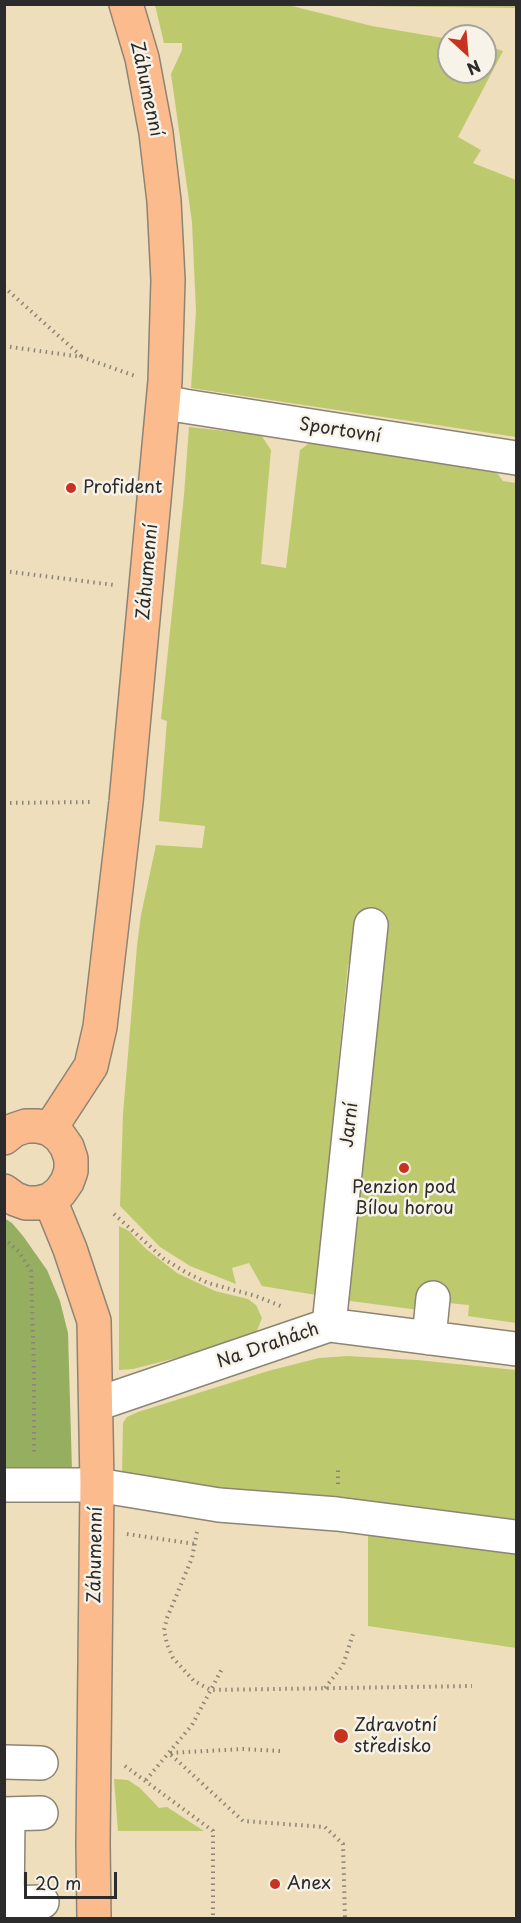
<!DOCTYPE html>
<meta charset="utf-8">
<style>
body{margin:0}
#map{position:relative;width:521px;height:1923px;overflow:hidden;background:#eedebc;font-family:"Playpen Sans",sans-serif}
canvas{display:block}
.frame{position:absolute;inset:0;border:6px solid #2b2b2b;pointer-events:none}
.north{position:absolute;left:437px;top:24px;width:60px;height:60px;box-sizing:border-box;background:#f7f3e8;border:2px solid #a5a39c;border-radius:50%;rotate:154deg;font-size:16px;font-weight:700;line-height:24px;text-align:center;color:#2b2b2b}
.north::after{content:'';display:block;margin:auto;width:21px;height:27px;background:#c8321e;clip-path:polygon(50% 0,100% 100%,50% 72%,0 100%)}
.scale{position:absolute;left:24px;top:1872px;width:93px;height:27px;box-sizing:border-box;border:3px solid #2b2b2b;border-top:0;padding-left:8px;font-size:18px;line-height:21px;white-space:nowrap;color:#2b2b2b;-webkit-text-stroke:4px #f7f3e8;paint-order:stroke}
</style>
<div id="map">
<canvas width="521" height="1923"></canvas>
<div class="frame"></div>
<div class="north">N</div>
<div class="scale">20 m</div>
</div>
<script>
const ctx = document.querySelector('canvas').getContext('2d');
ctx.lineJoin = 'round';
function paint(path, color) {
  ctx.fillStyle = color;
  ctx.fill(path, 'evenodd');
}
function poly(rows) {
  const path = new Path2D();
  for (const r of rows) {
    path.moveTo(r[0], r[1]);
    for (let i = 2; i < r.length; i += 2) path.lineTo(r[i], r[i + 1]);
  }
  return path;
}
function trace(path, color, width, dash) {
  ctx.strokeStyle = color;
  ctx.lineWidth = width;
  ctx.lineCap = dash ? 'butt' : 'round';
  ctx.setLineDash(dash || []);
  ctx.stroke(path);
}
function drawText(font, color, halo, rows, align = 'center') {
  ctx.font = font + ' "Playpen Sans",sans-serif';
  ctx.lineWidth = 5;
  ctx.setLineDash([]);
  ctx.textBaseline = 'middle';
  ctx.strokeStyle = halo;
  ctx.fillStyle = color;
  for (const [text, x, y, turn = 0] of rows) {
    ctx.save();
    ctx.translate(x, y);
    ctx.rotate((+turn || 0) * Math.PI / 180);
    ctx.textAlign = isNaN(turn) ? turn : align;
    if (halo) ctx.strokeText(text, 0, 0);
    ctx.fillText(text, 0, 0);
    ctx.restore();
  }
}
paint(poly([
 [516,4,516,8,363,6,357,5],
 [155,5,288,5,372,26,449,39,449,72,485,72,485,45,503,51,458,137,481,150,473,163,516,180,516,437,191,388,196,311,192,222,171,74,182,50,182,43,164,43],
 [189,427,261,435,271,450,261,564,286,568,300,450,312,441,414,459,495,470,503,481,516,483,516,1323,468,1316,469,1305,428,1301,426,1311,343,1300,376,966,348,964,316,1295,262,1286,249,1263,232,1268,236,1284,190,1266,160,1247,120,1206,123,1114,137,946,141,915,156,845,202,848,205,826,159,821,167,721,161,719,184,495],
 [119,1226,129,1231,145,1248,177,1273,215,1291,248,1299,256,1305,262,1318,257,1331,229,1343,184,1356,133,1369,119,1370],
 [347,1356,417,1360,516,1370,516,1529,319,1505,122,1475,123,1423,127,1417,138,1412,268,1371,319,1358],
 [368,1530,516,1549,516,1648,368,1626],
 [114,1779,128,1780,140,1788,159,1808,167,1807,204,1831,118,1831]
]), '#bcca6d');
paint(poly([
 [4,1218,12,1223,23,1236,47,1270,60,1301,68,1333,72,1471,5,1471]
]), '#95ae60');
const minor = poly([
 [164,402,184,406,516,458],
 [329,1325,371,925],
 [429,1338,433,1298],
 [97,1404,329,1325,516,1349],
 [4,1485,97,1485,219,1505,337,1514,516,1537],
 [4,1762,41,1763],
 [4,1814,41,1813],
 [4,1903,42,1902],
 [7,1918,8,1814]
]);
const major = poly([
 [50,1129,91,1066,100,1027,126,802,165,381,168,280,164,201,156,133,142,58,126,4],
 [4,1138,14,1130,26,1126,38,1126,50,1129,60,1137,67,1147,71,1159,71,1171,67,1182,60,1192,50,1200,38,1203,26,1203,15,1199,4,1191],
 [50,1200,70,1249,94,1321,97,1485,93,1843,94,1918]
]);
trace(minor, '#8c8474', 36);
trace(major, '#8c8474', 36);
trace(poly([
 [4,287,81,356],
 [4,346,82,357,135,376],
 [4,571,114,585],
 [4,803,94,802],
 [114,1214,164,1259,187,1273,208,1283,256,1296,283,1307],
 [4,1238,19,1252,31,1271,34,1371,34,1452],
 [338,1484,338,1466],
 [197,1532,192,1558,167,1618,164,1630,167,1644,173,1658,194,1681,211,1690,472,1686],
 [127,1534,195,1544],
 [325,1688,343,1665,354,1631],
 [280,1751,243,1749,169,1753,243,1821,325,1827,343,1844,345,1918],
 [125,1766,213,1831,213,1918],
 [146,1780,192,1725,222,1669]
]), '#8c8474', 4, [1.5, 4.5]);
trace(minor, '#fff', 33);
trace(major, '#fbbb8d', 33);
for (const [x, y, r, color] of [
 [71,488,6,"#c8321e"],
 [404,1168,6,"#c8321e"],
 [341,1736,8,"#c8321e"],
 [275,1884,6,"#c8321e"]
]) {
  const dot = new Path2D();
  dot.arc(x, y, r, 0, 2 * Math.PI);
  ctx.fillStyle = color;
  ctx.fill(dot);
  trace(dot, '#f7f3e8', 2);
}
drawText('18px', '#2b2b2b', '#f7f3e8', [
 ["Záhumenní",146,89,78],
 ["Sportovní",340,431,9],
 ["Záhumenní",148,572,-85],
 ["Jarní",350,1125,-84],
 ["Na Drahách",268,1346,-19],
 ["Záhumenní",96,1555,-89]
]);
drawText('18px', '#2b2b2b', '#f7f3e8', [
 ["Profident",83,488],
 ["Penzion pod",404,1188,"center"],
 ["Bílou horou",404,1209,"center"],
 ["Zdravotní",354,1726],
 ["středisko",354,1747],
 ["Anex",287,1884]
], 'left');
</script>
